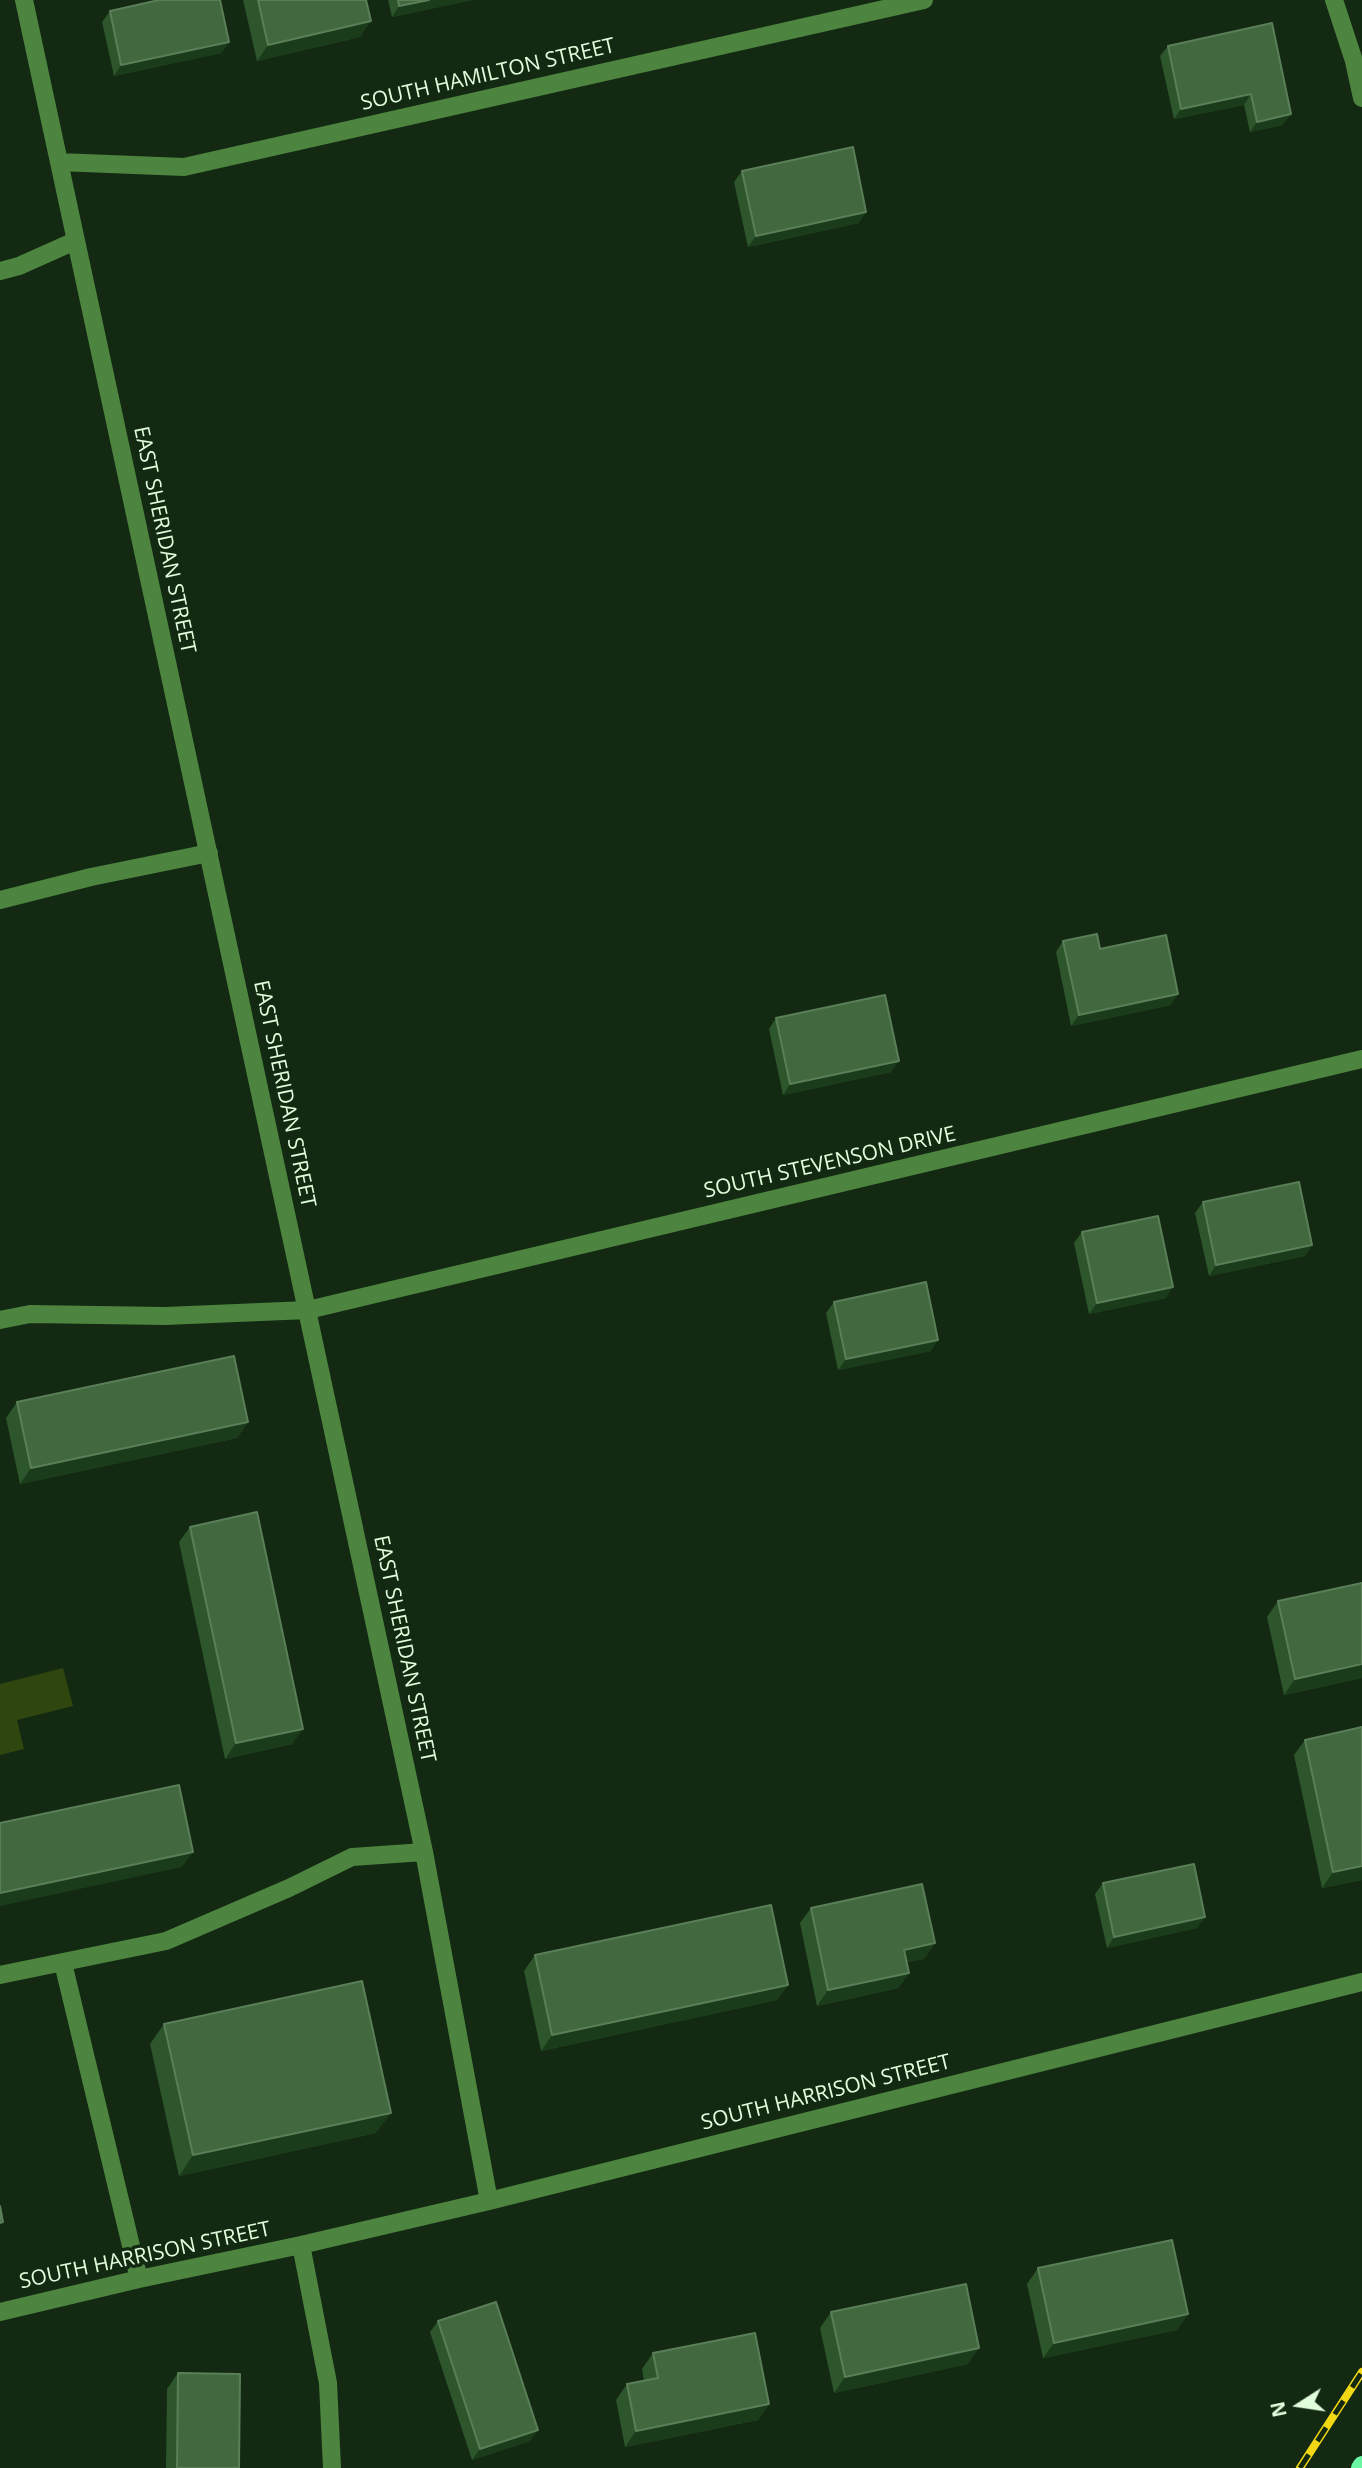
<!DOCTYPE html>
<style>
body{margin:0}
#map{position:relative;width:1362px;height:2468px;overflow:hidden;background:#132912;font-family:"Open Sans",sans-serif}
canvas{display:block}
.north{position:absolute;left:1264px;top:2370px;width:70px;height:70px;-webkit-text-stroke:5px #132912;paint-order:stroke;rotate:258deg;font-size:19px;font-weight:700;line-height:28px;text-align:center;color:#e0fddc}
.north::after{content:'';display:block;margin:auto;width:24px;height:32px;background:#e0fddc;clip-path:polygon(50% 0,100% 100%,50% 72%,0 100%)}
</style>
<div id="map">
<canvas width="1362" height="2468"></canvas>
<div class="north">N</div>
</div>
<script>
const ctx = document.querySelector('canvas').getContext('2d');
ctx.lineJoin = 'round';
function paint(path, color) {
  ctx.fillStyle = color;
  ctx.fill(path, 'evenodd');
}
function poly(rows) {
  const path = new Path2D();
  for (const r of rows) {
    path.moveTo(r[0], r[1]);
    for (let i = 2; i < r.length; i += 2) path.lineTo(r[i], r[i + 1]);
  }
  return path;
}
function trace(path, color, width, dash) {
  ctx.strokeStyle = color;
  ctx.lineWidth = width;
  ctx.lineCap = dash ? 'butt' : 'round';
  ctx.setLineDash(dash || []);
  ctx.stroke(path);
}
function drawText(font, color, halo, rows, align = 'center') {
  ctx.font = font + ' "Open Sans",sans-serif';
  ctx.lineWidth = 7;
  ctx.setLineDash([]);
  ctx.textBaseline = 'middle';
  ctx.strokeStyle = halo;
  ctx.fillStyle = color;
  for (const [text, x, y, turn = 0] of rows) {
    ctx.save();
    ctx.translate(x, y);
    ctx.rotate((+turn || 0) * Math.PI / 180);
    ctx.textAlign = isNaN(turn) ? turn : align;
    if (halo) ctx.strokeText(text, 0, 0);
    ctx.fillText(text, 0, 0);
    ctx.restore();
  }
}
paint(poly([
 [63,1668,73,1706,17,1720,24,1749,0,1755,0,1684]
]), '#2f460e');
trace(poly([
 [24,0,424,1852,489,2201],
 [1334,0,1354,61,1362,98],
 [59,162,184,167,924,0],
 [0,271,19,266,75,241],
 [0,900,91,877,209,853],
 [0,1320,30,1314,165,1316,308,1310,1362,1059],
 [63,1963,139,2279],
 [0,1975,166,1941,289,1888,352,1857,424,1852],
 [301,2245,328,2383,332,2468],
 [0,2312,139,2279,301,2245,489,2201,1362,1982]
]), '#4d8540', 18);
trace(poly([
 [1360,2468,1362,2465]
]), '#6af6a3', 18);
const rail = poly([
 [1300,2468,1362,2372]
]);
trace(rail, '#f1d714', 8);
trace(rail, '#132912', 5, [16]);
paint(poly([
 [243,0,366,0,360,37,257,61],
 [388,0,472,0,392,17],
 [110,11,229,42,221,53,114,76,102,22],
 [1272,23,1283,125,1250,132,1244,105,1174,119,1160,56,1168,46],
 [742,171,859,223,748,247,734,182],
 [1063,941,1100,949,1171,1005,1071,1026,1056,952],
 [776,1018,891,1072,783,1095,769,1029],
 [1203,1202,1312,1245,1305,1256,1209,1276,1195,1213],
 [1082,1232,1166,1298,1089,1314,1074,1243],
 [834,1302,931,1351,838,1370,826,1313],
 [17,1402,248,1422,237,1438,20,1484,6,1418],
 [190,1527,292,1744,225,1759,179,1542],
 [1362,1583,1362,1678,1284,1695,1267,1617,1278,1601],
 [1362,1727,1362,1880,1322,1888,1294,1755,1305,1740],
 [1103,1883,1205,1917,1197,1928,1107,1948,1095,1894],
 [811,1908,935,1943,924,1959,907,1962,909,1973,898,1988,817,2006,800,1923],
 [535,1955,788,1985,777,2000,541,2051,524,1971],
 [164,2024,376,2133,179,2176,150,2044],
 [1038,2268,1188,2314,1177,2330,1043,2358,1027,2284],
 [831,2312,968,2364,834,2393,820,2328],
 [438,2321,530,2441,472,2460,430,2332],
 [653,2353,769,2404,758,2420,625,2447,616,2400,627,2384,644,2381,642,2369],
 [178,2373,239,2468,166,2468,167,2389]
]), '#2d562c');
paint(poly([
 [429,0,472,0,392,17,399,6],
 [371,21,360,37,257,61,268,45],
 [229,42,221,53,114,76,121,65],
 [1251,94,1244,105,1174,119,1181,109],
 [1291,114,1283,125,1250,132,1257,122],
 [866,212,859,223,748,247,756,236],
 [1178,994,1171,1005,1071,1026,1079,1015],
 [899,1061,891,1072,783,1095,790,1084],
 [1312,1245,1305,1256,1209,1276,1216,1265],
 [1173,1287,1166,1298,1089,1314,1097,1303],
 [938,1340,931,1351,838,1370,846,1359],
 [248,1422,237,1438,20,1484,31,1468],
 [1362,1664,1362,1678,1284,1695,1295,1679],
 [303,1729,292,1744,225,1759,236,1743],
 [193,1852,182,1867,0,1906,0,1893],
 [1362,1866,1362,1880,1322,1888,1333,1872],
 [1205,1917,1197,1928,1107,1948,1114,1937],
 [935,1943,924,1959,893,1965,904,1950],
 [909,1973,898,1988,817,2006,828,1990],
 [788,1985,777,2000,541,2051,552,2035],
 [391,2113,376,2133,179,2176,193,2155],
 [1188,2314,1177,2330,1043,2358,1054,2343],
 [979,2348,968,2364,834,2393,845,2377],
 [769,2404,758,2420,625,2447,636,2431],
 [538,2430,530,2441,472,2460,480,2449]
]), '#1b3c1a');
const building = poly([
 [159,0,220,0,229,42,121,65,110,11,159,0],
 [258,0,366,0,371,21,268,45,258,0],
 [398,0,429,0,399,6,398,0],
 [1272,23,1291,114,1257,122,1251,94,1181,109,1168,46,1272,23],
 [853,147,866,212,756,236,742,171,853,147],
 [1097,934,1100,949,1166,935,1178,994,1079,1015,1063,941,1097,934],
 [885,995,899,1061,790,1084,776,1018,885,995],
 [1299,1182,1312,1245,1216,1265,1203,1202,1299,1182],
 [1158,1216,1173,1287,1097,1303,1082,1232,1158,1216],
 [926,1282,938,1340,846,1359,834,1302,926,1282],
 [234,1356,248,1422,31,1468,17,1402,234,1356],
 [257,1512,303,1729,236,1743,190,1527,257,1512],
 [1362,1583,1362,1664,1295,1679,1278,1601,1362,1583],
 [1362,1727,1362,1866,1333,1872,1305,1740,1362,1727],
 [179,1785,193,1852,0,1893,0,1823,179,1785],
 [1194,1864,1205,1917,1114,1937,1103,1883,1194,1864],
 [922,1884,935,1943,904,1950,909,1973,828,1990,811,1908,922,1884],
 [771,1905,788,1985,552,2035,535,1955,771,1905],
 [362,1981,391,2113,193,2155,164,2024,362,1981],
 [0,2206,3,2222,0,2223,0,2206],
 [1172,2240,1188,2314,1054,2343,1038,2268,1172,2240],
 [966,2284,979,2348,845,2377,831,2312,966,2284],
 [496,2302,538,2430,480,2449,438,2321,496,2302],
 [755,2333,769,2404,636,2431,627,2384,658,2378,653,2353,755,2333],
 [178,2373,240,2374,239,2468,177,2468,178,2373]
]);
paint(building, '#41683f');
trace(building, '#5a7f58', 2);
drawText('21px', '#e0fddc', '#132912', [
 ["SOUTH HAMILTON STREET",488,75,-13],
 ["EAST SHERIDAN STREET",164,540,78],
 ["EAST SHERIDAN STREET",284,1094,78],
 ["SOUTH STEVENSON DRIVE",830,1163,-13],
 ["EAST SHERIDAN STREET",404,1649,78],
 ["SOUTH HARRISON STREET",826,2093,-14],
 ["SOUTH HARRISON STREET",145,2256,-12]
]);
</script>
